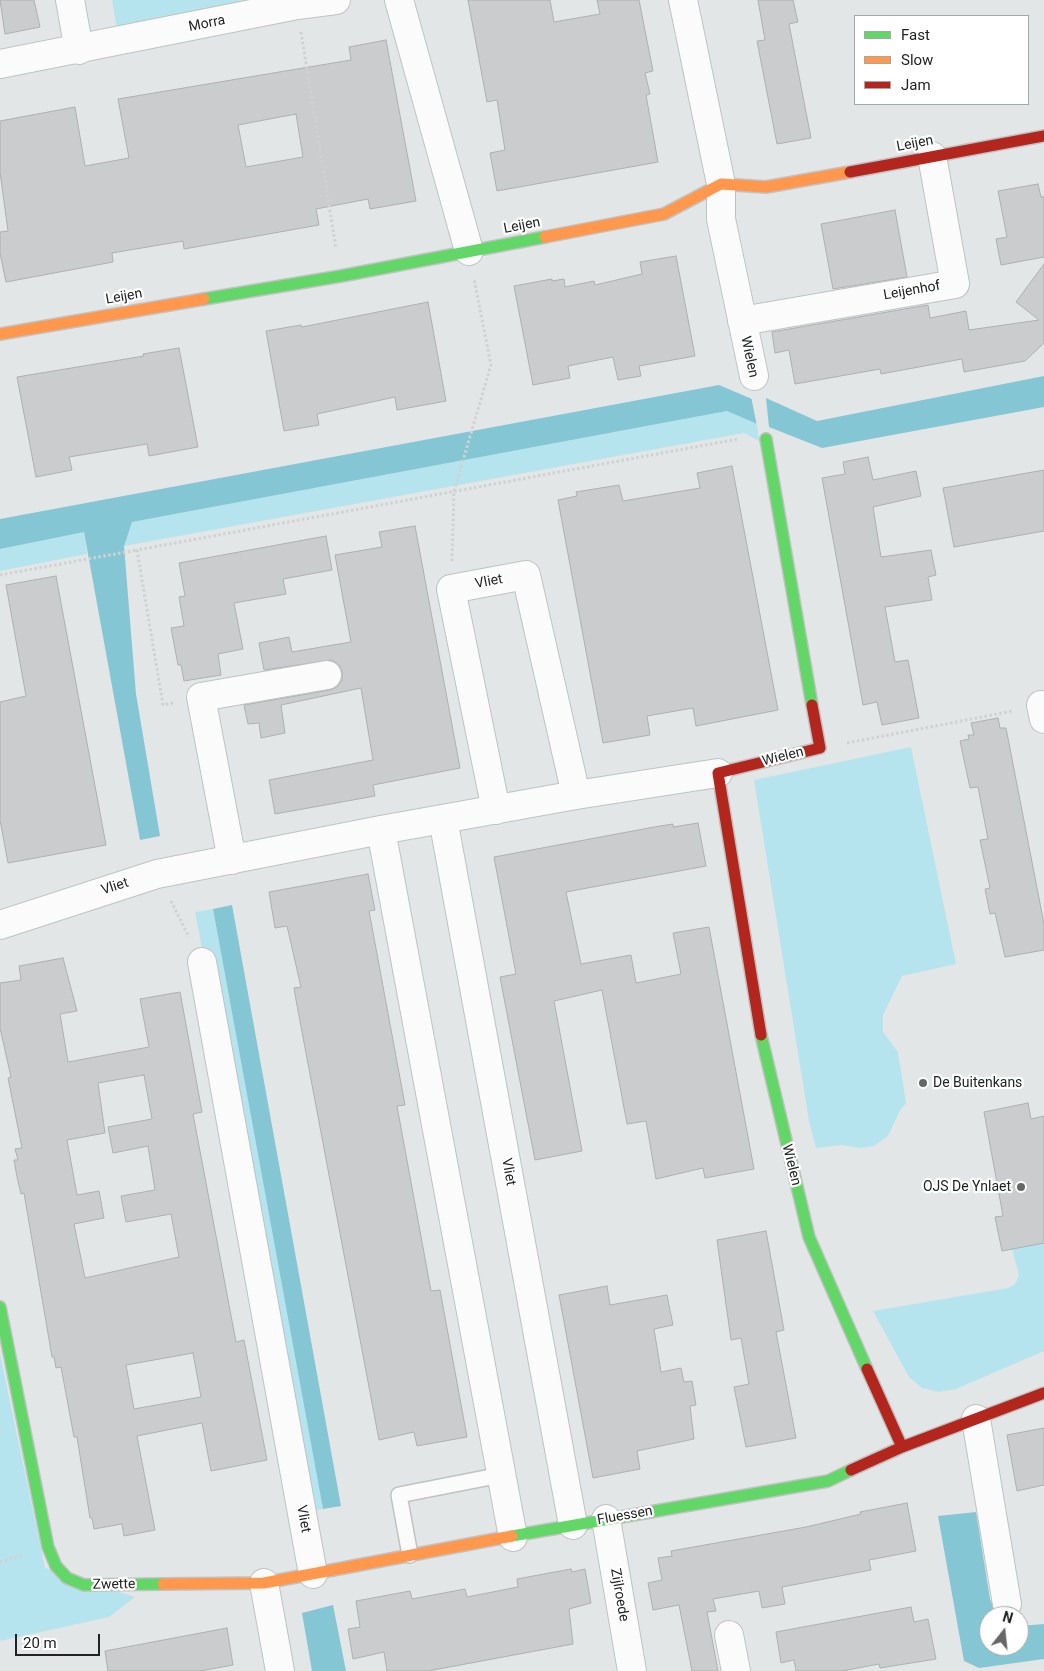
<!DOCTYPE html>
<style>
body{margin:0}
#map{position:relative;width:1044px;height:1671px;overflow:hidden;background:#e3e6e7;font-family:Roboto,sans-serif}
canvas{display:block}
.legend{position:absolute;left:854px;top:15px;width:175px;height:90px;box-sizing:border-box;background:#fff;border:1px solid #a7a7a7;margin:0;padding:6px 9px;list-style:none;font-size:15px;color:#222424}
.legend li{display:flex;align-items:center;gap:10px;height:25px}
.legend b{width:25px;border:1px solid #a7a7a7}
.north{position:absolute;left:979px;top:1606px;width:50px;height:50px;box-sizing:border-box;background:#fff;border:1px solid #a7a7a7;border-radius:50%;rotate:16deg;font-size:14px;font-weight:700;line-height:20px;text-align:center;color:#222424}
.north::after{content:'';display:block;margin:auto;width:18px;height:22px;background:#666868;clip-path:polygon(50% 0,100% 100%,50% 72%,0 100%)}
.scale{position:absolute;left:15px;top:1634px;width:85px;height:22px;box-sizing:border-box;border:2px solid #222424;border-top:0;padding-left:6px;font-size:15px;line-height:18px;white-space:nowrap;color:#222424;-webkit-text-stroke:4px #fff;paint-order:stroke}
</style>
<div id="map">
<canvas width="1044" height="1671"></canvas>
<ul class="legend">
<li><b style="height:6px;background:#63d668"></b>Fast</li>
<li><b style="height:6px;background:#ff974d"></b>Slow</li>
<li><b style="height:6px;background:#b3261e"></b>Jam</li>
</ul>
<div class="north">N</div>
<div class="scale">20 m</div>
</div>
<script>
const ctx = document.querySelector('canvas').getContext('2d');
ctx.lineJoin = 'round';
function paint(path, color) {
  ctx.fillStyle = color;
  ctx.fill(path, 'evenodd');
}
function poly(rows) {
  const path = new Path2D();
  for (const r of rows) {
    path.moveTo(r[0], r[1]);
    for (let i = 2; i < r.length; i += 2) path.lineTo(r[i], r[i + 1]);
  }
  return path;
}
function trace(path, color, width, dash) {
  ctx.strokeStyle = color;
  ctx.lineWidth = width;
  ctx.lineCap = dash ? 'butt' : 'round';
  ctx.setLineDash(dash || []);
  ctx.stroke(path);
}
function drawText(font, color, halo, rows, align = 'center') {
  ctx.font = font + ' Roboto,sans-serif';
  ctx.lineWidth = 4.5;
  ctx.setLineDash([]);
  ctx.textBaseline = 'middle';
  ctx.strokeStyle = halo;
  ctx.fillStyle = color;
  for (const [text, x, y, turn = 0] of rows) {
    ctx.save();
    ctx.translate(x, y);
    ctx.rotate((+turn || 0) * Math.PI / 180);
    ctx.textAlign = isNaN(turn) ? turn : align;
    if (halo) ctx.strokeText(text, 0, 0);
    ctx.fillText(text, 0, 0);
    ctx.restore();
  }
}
paint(poly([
 [112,0,285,0,117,29],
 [727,411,757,424,759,441,744,433,124,546,122,533,132,522],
 [84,531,87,554,0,571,0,549],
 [911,747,956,964,902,976,883,1015,883,1032,898,1052,906,1103,900,1110,888,1136,874,1146,860,1148,842,1145,816,1148,809,1121,754,780],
 [213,909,323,1509,309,1511,195,912],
 [1044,1238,1044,1351,956,1389,938,1392,922,1388,909,1377,873,1311,1008,1288,1015,1284,1019,1275,1011,1245],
 [0,1354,45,1568,135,1597,109,1617,0,1641]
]), '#b5e4ee');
paint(poly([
 [1044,376,1044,407,822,448,769,427,766,398,817,421],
 [719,385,752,399,757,424,727,411,132,522,124,546,136,694,160,836,140,840,84,532,0,549,0,519],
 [232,905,341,1506,323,1509,213,909],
 [976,1512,990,1599,997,1616,989,1616,989,1646,1019,1646,1019,1626,1044,1624,1044,1659,979,1668,964,1661,938,1516],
 [333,1605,346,1671,312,1671,302,1613]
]), '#85c6d4');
paint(poly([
 [751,396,755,399,759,423,757,426]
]), '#e3e6e7');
const building = poly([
 [0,0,34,0,40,27,5,34,0,0],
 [468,0,550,0,554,22,600,14,597,0,639,0,653,71,645,73,650,94,646,95,658,162,497,191,490,153,505,150,497,100,487,102,468,0],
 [758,0,793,0,798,22,789,24,811,138,777,144,757,41,765,40,758,0],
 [386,40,416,201,370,209,368,199,316,209,319,225,184,249,183,241,112,253,113,262,6,282,0,253,0,232,8,231,0,172,0,121,75,107,85,166,129,158,118,99,351,60,349,47,386,40],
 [296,114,303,157,246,167,238,125,296,114],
 [1038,184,1041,197,1044,197,1044,257,1001,265,996,239,1007,237,998,191,1038,184],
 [895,210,907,277,833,289,821,224,895,210],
 [676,256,695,356,639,366,641,376,618,380,613,357,568,366,570,378,533,385,514,286,552,279,552,281,564,279,565,287,594,281,595,285,642,274,640,262,676,256],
 [1044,264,1044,343,1025,361,964,372,962,359,881,374,880,369,795,384,789,350,775,353,772,332,928,305,930,318,966,311,969,330,1039,320,1016,302,1044,264],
 [428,302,446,401,397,410,395,397,317,414,319,425,284,431,266,331,301,325,302,327,428,302],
 [179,348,198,447,149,456,147,444,69,457,72,470,36,477,17,377,144,356,143,354,179,348],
 [868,457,873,480,916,471,921,496,873,507,881,557,931,550,936,575,928,577,932,600,885,607,895,662,908,660,919,718,882,725,877,702,863,705,822,478,845,474,843,462,868,457],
 [732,466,778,710,696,726,693,708,647,716,650,735,603,743,558,500,577,496,576,492,619,485,623,501,700,488,697,473,732,466],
 [1044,470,1044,531,954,547,943,488,1044,470],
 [415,526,460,768,373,785,375,796,275,814,269,780,373,760,361,688,281,705,285,733,261,738,259,723,248,724,244,705,330,690,337,687,342,680,342,672,339,665,332,660,264,670,259,643,289,637,292,652,351,642,335,555,382,547,379,532,415,526],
 [326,536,332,570,283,579,286,594,234,603,243,649,218,654,221,675,184,681,181,665,178,665,171,628,184,626,179,597,185,596,179,563,326,536],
 [56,576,106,845,8,863,0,820,0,702,26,696,6,585,56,576],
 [998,718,1000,728,1006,728,1044,924,1044,950,1005,957,995,913,990,914,985,889,990,888,980,840,988,839,978,787,970,788,960,741,969,739,968,735,974,735,971,723,998,718],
 [698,823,706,866,566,892,581,964,631,955,636,983,681,974,673,933,709,927,754,1169,705,1178,703,1168,656,1179,646,1121,627,1124,602,990,554,1001,582,1151,535,1160,500,977,516,974,494,857,654,827,673,824,673,827,698,823],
 [368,874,375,910,369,911,405,1105,397,1106,431,1291,440,1290,467,1437,417,1446,414,1432,379,1440,296,1000,294,988,301,987,287,926,275,928,269,892,368,874],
 [63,958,77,1011,60,1014,68,1062,149,1047,140,999,180,992,202,1112,193,1114,210,1204,236,1342,244,1340,267,1460,211,1471,202,1423,137,1436,155,1530,124,1536,122,1524,94,1529,92,1518,90,1518,77,1437,74,1437,61,1367,56,1368,54,1357,52,1357,24,1193,21,1194,17,1177,14,1160,18,1160,15,1149,22,1148,8,1078,11,1077,0,1028,0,983,21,980,19,966,63,958],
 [144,1075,152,1119,108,1127,113,1153,148,1146,155,1190,121,1196,126,1222,171,1214,179,1257,85,1278,74,1224,104,1218,99,1191,77,1195,67,1140,105,1133,98,1083,144,1075],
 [193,1353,201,1397,134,1409,126,1365,193,1353],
 [1028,1103,1031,1119,1044,1116,1044,1243,1002,1251,995,1217,1003,1216,984,1112,1028,1103],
 [766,1231,784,1330,776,1332,796,1438,746,1447,734,1387,749,1384,741,1338,731,1340,717,1240,766,1231],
 [607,1286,610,1305,667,1295,673,1325,654,1329,661,1372,681,1368,684,1382,692,1381,696,1405,690,1406,694,1439,637,1451,640,1469,593,1478,559,1295,607,1286],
 [1044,1428,1044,1485,1017,1491,1007,1435,1044,1428],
 [907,1503,916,1551,869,1560,871,1570,782,1587,785,1604,762,1608,759,1591,713,1599,716,1611,707,1612,718,1671,692,1671,679,1605,653,1610,648,1583,662,1580,658,1558,672,1556,671,1551,806,1527,861,1514,860,1512,907,1503],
 [571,1569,572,1572,585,1569,591,1603,569,1609,573,1644,428,1671,387,1671,384,1652,353,1659,348,1629,360,1627,356,1601,410,1591,412,1599,465,1589,467,1597,518,1587,517,1579,571,1569],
 [911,1607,914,1622,928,1619,936,1659,880,1668,879,1664,842,1671,796,1671,794,1660,781,1663,776,1632,911,1607],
 [227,1628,233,1665,200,1671,108,1671,105,1651,227,1628]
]);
paint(building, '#cacccd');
trace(building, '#adb0b0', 1);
const lane = poly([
 [410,1555,399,1495,501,1475]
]);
const street = poly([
 [70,0,79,50],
 [399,0,469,251],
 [683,0,721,184,721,219,754,376],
 [0,64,297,5,336,0],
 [742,321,955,284,932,156],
 [1041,705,1044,719],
 [496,810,451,589,526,575,576,795],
 [443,819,573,1525],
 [381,830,513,1537],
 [232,860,201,697,327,675],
 [0,925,157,874,381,830,576,795,718,773],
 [202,962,313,1574],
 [976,1419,1007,1604],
 [606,1519,632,1671],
 [264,1583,280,1671],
 [729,1635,736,1671]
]);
const fast = poly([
 [204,299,341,276,545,237],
 [766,439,812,705],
 [761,1035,809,1237,867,1369],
 [0,1307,48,1547,56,1566,67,1578,84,1585,163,1584],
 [512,1536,828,1481,851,1470]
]);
const slow = poly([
 [545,237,664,214,721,184,766,187,850,172],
 [0,334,204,299],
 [163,1584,264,1583,512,1536]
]);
const jam = poly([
 [850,172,1044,136],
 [761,1035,718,773,820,748,812,705],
 [867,1369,902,1447],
 [851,1470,902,1447,1044,1393]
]);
trace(lane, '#c0c2c2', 18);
trace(street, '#c0c2c2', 30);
trace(fast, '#c0c2c2', 14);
trace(slow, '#c0c2c2', 14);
trace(jam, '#c0c2c2', 14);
trace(poly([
 [301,32,336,248],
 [452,561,454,491,491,365,474,279],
 [0,575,137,550],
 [173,703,163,705,137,550,738,439],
 [847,743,1013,711],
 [171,901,189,937],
 [0,1562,21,1556]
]), '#d0d1d1', 3, [2.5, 2.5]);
trace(lane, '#fbfbfb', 15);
trace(street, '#fbfbfb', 28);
trace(fast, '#63d668', 11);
trace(slow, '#ff974d', 11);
trace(jam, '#b3261e', 11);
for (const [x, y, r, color] of [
 [923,1083,5,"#666868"],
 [1021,1187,5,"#666868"]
]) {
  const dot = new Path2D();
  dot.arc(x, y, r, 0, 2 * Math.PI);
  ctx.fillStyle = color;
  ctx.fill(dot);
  trace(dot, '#fff', 2);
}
drawText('14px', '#222424', '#fff', [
 ["Morra",207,24,-11],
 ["Leijen",915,144,-11],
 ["Leijen",522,226,-11],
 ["Leijenhof",912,291,-10],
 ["Leijen",124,297,-10],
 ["Wielen",749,357,78],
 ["Vliet",489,582,-11],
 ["Wielen",783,757,-14],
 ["Vliet",115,887,-18],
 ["Wielen",791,1165,76],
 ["Vliet",508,1172,80],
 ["Fluessen",625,1516,-10],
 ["Vliet",303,1519,80],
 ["Zwette",114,1585,-1],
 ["Zijlroede",619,1595,80]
]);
drawText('14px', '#222424', '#fff', [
 ["De Buitenkans",933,1083],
 ["OJS De Ynlaet",1011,1187,"right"]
], 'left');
</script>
